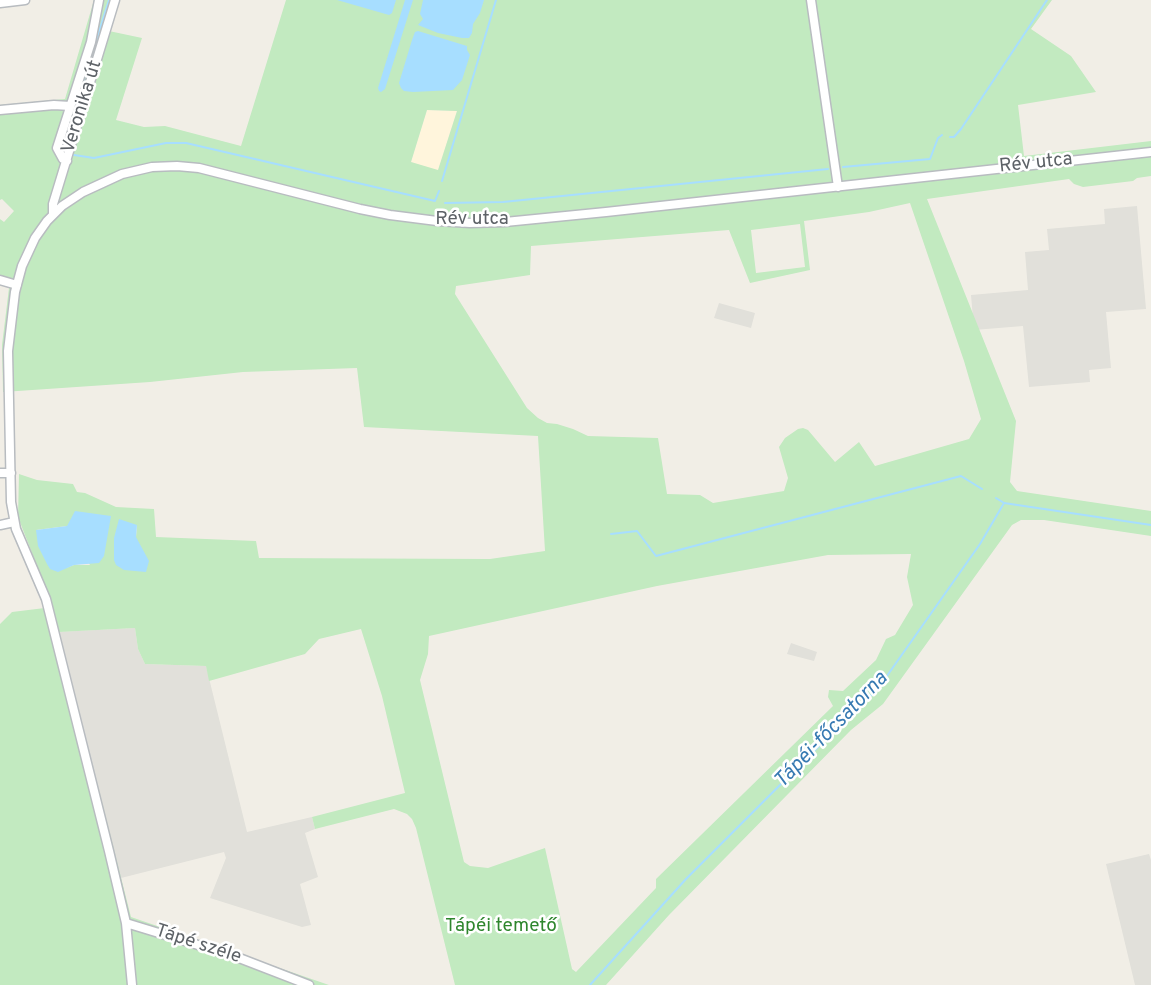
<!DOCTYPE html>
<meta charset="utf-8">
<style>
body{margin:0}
canvas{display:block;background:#f1eee6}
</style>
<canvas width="1151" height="985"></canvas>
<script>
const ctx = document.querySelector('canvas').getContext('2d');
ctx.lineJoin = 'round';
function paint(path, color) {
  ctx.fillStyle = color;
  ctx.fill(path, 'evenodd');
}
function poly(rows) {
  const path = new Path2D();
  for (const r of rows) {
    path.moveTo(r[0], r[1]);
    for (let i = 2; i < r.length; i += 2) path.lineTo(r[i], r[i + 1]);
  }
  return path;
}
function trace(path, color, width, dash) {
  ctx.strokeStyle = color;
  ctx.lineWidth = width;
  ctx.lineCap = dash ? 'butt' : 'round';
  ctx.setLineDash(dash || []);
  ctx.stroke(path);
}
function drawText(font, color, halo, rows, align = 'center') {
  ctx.font = font + ' Overpass,sans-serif';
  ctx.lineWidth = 5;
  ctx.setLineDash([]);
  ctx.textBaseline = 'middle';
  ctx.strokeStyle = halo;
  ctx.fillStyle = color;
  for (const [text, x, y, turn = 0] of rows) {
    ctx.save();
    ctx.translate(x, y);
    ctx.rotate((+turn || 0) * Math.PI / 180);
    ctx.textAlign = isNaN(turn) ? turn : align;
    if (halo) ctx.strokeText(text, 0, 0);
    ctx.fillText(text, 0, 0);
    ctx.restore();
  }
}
paint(poly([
 [427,110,457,111,438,171,411,162]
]), '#fff5dc');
paint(poly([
 [1137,206,1146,309,1106,312,1111,368,1089,370,1090,382,1029,387,1023,326,974,330,971,295,1028,290,1025,252,1049,250,1047,229,1105,224,1104,209],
 [719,303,755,313,751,328,714,318],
 [135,628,138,649,145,664,206,666,247,832,312,817,315,829,305,833,318,877,300,884,311,925,302,927,210,898,226,858,224,852,121,878,58,632],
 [791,643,817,652,814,661,787,654],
 [1149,854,1151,860,1151,985,1135,985,1106,864]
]), '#e1e0da');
paint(poly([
 [94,0,119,0,109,31,142,38,116,120,144,127,165,126,241,146,286,0,1052,0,1031,29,1071,56,1096,92,1018,105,1024,156,1151,141,1151,176,1137,178,1133,181,1083,187,1074,184,1069,179,927,199,1016,421,1010,482,1017,491,1151,511,1151,536,1044,520,1021,520,1012,525,883,704,851,730,669,915,606,985,455,985,416,828,412,819,407,814,394,809,315,829,312,817,405,793,382,696,361,629,319,639,305,654,209,681,206,666,145,664,138,649,135,628,59,632,131,917,329,985,0,985,0,624,12,612,53,607,18,517,19,474,37,480,73,484,77,492,85,493,116,507,154,509,156,537,256,541,259,558,490,559,545,551,538,436,364,427,357,368,243,372,150,382,3,392,2,345,9,288,0,284,0,219,4,222,14,211,2,199,0,200,0,105,65,99],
 [427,110,457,111,438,170,411,162],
 [910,203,964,361,981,419,969,439,875,466,859,442,835,462,808,430,803,428,798,429,785,438,779,447,788,478,784,491,713,503,700,495,667,494,658,438,588,436,573,429,557,424,547,423,538,418,527,408,455,294,456,286,530,275,531,246,729,230,750,283,810,270,804,221,869,212],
 [800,224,805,267,756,273,751,230],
 [137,525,136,537,114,560,114,538],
 [67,526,90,565,74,565,66,568,36,530],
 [911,554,907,577,913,605,895,635,886,639,876,660,843,691,829,690,828,697,833,706,656,879,656,888,576,972,572,969,545,848,488,868,470,866,464,862,420,680,428,654,429,636,657,586,828,555]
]), '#c2eac0');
paint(poly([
 [337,0,396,0,392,13,389,15],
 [405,0,413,0,385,89,381,92,379,91,378,88],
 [423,0,484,0,480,13,473,24,472,33,469,38,462,38,438,33,418,25,423,19,420,14],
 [418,31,467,46,467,50,470,55,462,80,453,90,413,92,404,91,401,88,399,83,412,40,415,32],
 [75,511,111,516,104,556,99,563,74,565,58,572,50,569,47,564,38,546,36,530,67,526],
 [119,519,137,525,136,537,149,561,146,572,124,570,116,565,114,560,114,538]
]), '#a7deff');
trace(poly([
 [950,137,954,137,961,129,1047,0],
 [64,152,62,149,109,0],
 [74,155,94,158,166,143,186,143,435,201,439,191],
 [843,167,930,159,938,138,942,135],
 [442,181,496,0],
 [445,203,503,202,828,169],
 [996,498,1004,503,1151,525],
 [611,534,637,531,656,556,961,476,982,489],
 [590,985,686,879,859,706,877,690,980,544,1004,503]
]), '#a7deff', 2);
const minor = poly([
 [811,0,838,187],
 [0,3,25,0],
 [0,110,54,105,70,106],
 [67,161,63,159,57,148,91,42,99,0],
 [53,214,53,204,115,0],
 [0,280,17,285],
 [0,473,11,473],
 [0,525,14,522],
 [126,923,234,956,309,985],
 [132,985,126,923,109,851,46,599,16,529,11,502,8,351,15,292,22,266,35,238,47,221,62,206,83,192,122,174,152,167,177,166,199,168,360,209,390,215,437,221,470,223,505,222,606,212,1151,152]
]);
trace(minor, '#b8bcc0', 11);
trace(minor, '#fff', 8);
drawText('19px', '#5d6267', '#fff', [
 ["Veronika út",83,107,-73],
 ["Rév utca",1036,164,-6],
 ["Rév utca",472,220],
 ["Tápé széle",198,945,18]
]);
drawText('19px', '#2e862d', '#fff', [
 ["Tápéi temető",501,927]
]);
drawText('italic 21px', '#377ab2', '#fff', [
 ["Tápéi-főcsatorna",832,731,-46]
]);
</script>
